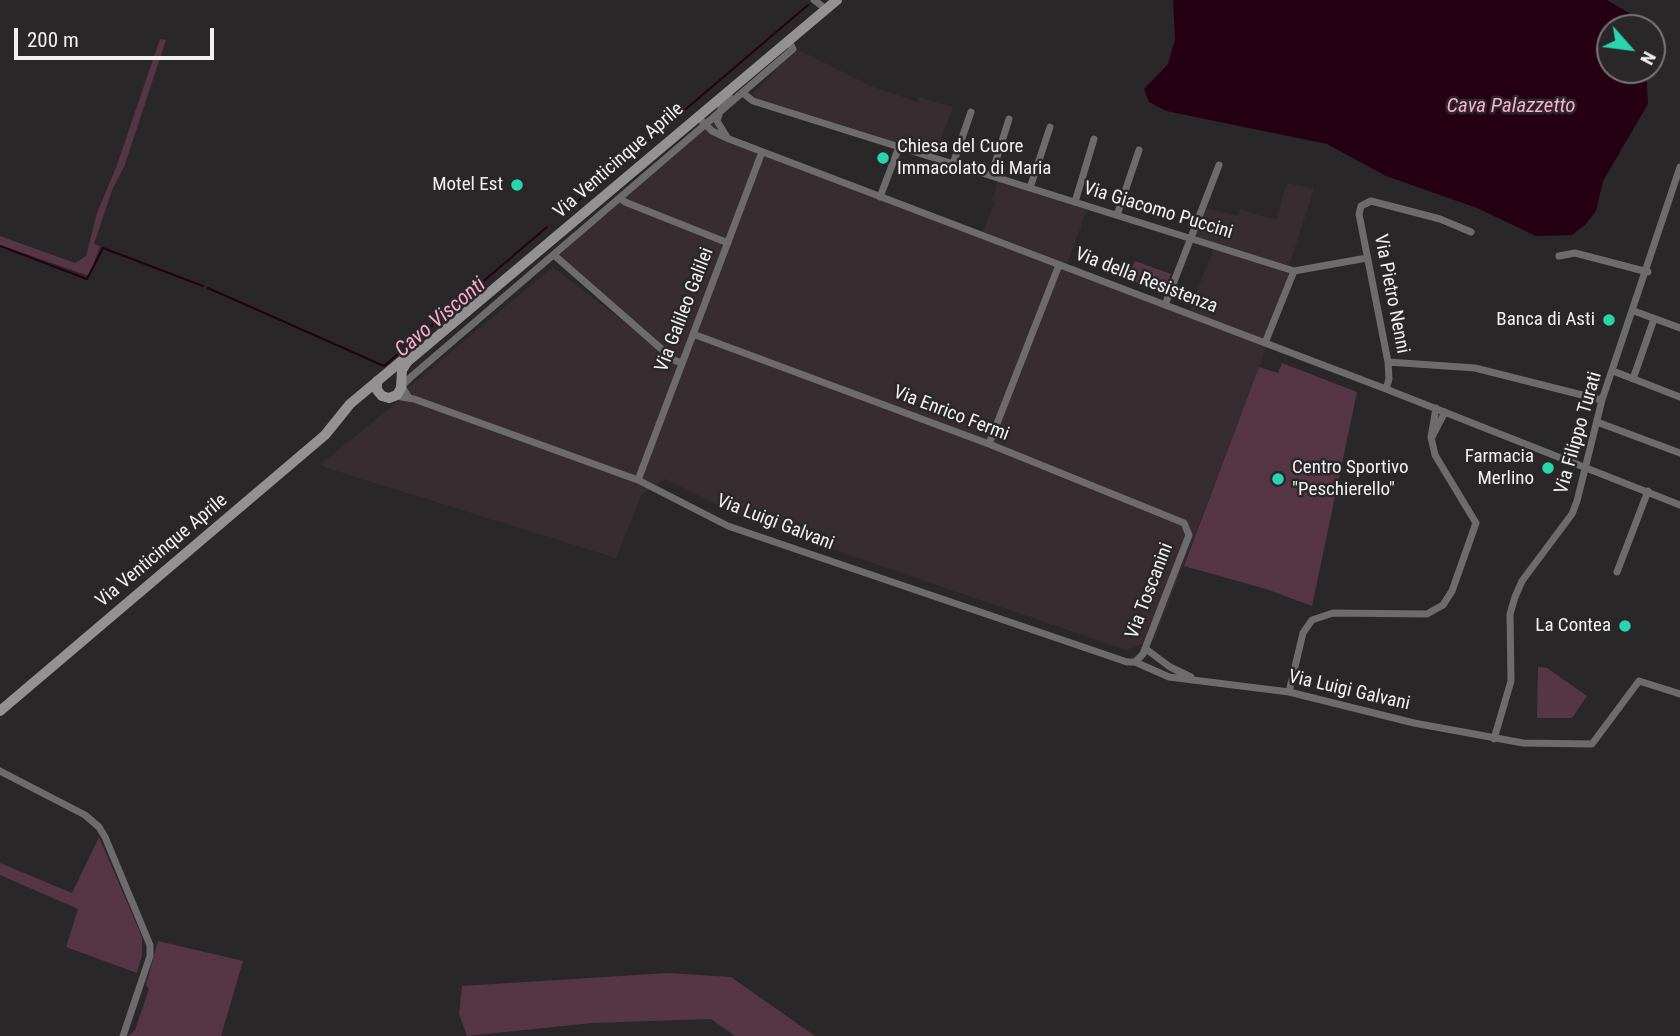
<!DOCTYPE html>
<style>
body{margin:0}
#map{position:relative;width:1680px;height:1036px;overflow:hidden;background:#2a2728;font-family:"Roboto Condensed",sans-serif}
canvas{display:block}
.north{position:absolute;left:1596px;top:14px;width:70px;height:70px;box-sizing:border-box;background:#2a2728;border:2px solid #7a7778;border-radius:50%;rotate:118deg;font-size:19px;font-weight:700;line-height:28px;text-align:center;color:#f2f0f1}
.north::after{content:'';display:block;margin:auto;width:24px;height:32px;background:#29d5ad;clip-path:polygon(50% 0,100% 100%,50% 72%,0 100%)}
.scale{position:absolute;left:14px;top:28px;width:200px;height:32px;box-sizing:border-box;border:4px solid #f2f0f1;border-top:0;padding-left:9px;font-size:21px;line-height:24px;white-space:nowrap;color:#f2f0f1;-webkit-text-stroke:5px #2a2728;paint-order:stroke}
</style>
<div id="map">
<canvas width="1680" height="1036"></canvas>
<div class="north">N</div>
<div class="scale">200 m</div>
</div>
<script>
const ctx = document.querySelector('canvas').getContext('2d');
ctx.lineJoin = 'round';
function paint(path, color) {
  ctx.fillStyle = color;
  ctx.fill(path, 'evenodd');
}
function poly(rows) {
  const path = new Path2D();
  for (const r of rows) {
    path.moveTo(r[0], r[1]);
    for (let i = 2; i < r.length; i += 2) path.lineTo(r[i], r[i + 1]);
  }
  return path;
}
function trace(path, color, width, dash) {
  ctx.strokeStyle = color;
  ctx.lineWidth = width;
  ctx.lineCap = dash ? 'butt' : 'round';
  ctx.setLineDash(dash || []);
  ctx.stroke(path);
}
function drawText(font, color, halo, rows, align = 'center') {
  ctx.font = font + ' "Roboto Condensed",sans-serif';
  ctx.lineWidth = 5;
  ctx.setLineDash([]);
  ctx.textBaseline = 'middle';
  ctx.strokeStyle = halo;
  ctx.fillStyle = color;
  for (const [text, x, y, turn = 0] of rows) {
    ctx.save();
    ctx.translate(x, y);
    ctx.rotate((+turn || 0) * Math.PI / 180);
    ctx.textAlign = isNaN(turn) ? turn : align;
    if (halo) ctx.strokeText(text, 0, 0);
    ctx.fillText(text, 0, 0);
    ctx.restore();
  }
}
paint(poly([
 [799,50,873,87,918,102,919,97,953,107,935,155,755,99,753,93,775,72,774,70],
 [719,113,717,121,729,139,1267,346,1155,639,1126,650,745,519,665,479,642,494,616,558,324,467,322,463,400,400,409,387,553,267,664,353,560,255,608,207],
 [998,181,1087,210,1067,264,983,231,995,202,992,200],
 [1287,183,1314,189,1289,266,1193,237,1205,208,1238,216,1240,209,1276,220],
 [1214,248,1290,272,1264,339,1189,312]
]), '#372d31');
paint(poly([
 [160,39,166,40,124,167,112,190,94,244,100,246,89,276,0,245,0,236,75,263,86,256,97,213,117,165],
 [1135,261,1171,274,1164,293,1127,279],
 [1282,363,1357,392,1312,606,1266,589,1184,566,1259,367,1278,373],
 [1538,667,1547,668,1587,696,1572,718,1537,718],
 [99,837,142,937,142,955,137,973,66,947,78,909,0,875,0,863,72,893],
 [158,941,243,961,221,1036,128,1036,135,1030,149,989,146,985],
 [668,973,731,977,815,1036,735,1036,711,1019,592,1023,467,1036,459,1014,462,986]
]), '#563644');
paint(poly([
 [1173,0,1607,0,1629,13,1636,28,1610,28,1610,70,1646,70,1648,104,1603,181,1596,211,1585,225,1572,235,1536,236,1477,208,1386,176,1327,144,1166,111,1149,102,1144,89,1168,64,1175,40]
]), '#250013');
trace(poly([
 [572,206,808,5],
 [0,246,87,279,103,248,203,286],
 [208,288,384,366,547,227]
]), '#250013', 2);
trace(poly([
 [814,0,826,9],
 [743,93,753,101,1294,271,1367,258],
 [698,117,712,131,729,139,1386,389,1680,505],
 [727,137,717,121,722,105,729,95],
 [953,164,971,112],
 [991,176,1009,119],
 [1030,188,1050,127],
 [880,197,899,147],
 [620,198,625,202,728,243],
 [1075,202,1094,139],
 [1117,215,1139,150],
 [554,255,674,360,682,363],
 [1559,256,1575,253,1648,272],
 [1165,305,1219,165],
 [1634,311,1680,328],
 [1265,343,1294,271],
 [1388,362,1475,368,1602,400],
 [1613,371,1680,397],
 [1633,379,1654,319],
 [1386,389,1389,379,1388,362,1359,214,1361,206,1371,201,1440,219,1471,232],
 [396,396,414,399,638,480,728,526,763,538,1127,662,1135,662,1143,654,1189,535,1184,523,989,444,693,334],
 [409,398,402,386,411,377,793,49,789,41],
 [1597,422,1680,453],
 [1432,437,1445,412],
 [989,444,1059,265],
 [638,480,762,152],
 [1617,572,1648,491],
 [1146,649,1170,667,1191,677],
 [1135,662,1169,677,1289,692,1414,723,1523,743,1592,744,1639,681,1680,694],
 [1289,692,1303,633,1312,620,1333,613,1427,614,1443,605,1452,591,1476,523,1435,455,1431,437,1436,408],
 [1494,739,1511,681,1510,614,1515,597,1522,581,1572,514,1577,501,1602,400,1680,167],
 [0,771,85,815,99,827,105,837,150,945,150,956,123,1036]
]), '#6d6b6c', 7);
trace(poly([
 [377,381,377,390,382,396,389,398,397,395,401,388,402,370,407,362,837,0],
 [0,711,325,435,350,404,405,358]
]), '#949192', 10);
for (const [x, y, r, color] of [
 [883,158,7,"#29d5ad"],
 [517,185,7,"#29d5ad"],
 [1609,320,7,"#29d5ad"],
 [1548,468,7,"#29d5ad"],
 [1278,479,7,"#29d5ad"],
 [1625,626,7,"#29d5ad"]
]) {
  const dot = new Path2D();
  dot.arc(x, y, r, 0, 2 * Math.PI);
  ctx.fillStyle = color;
  ctx.fill(dot);
  trace(dot, '#2a2728', 2.5);
}
drawText('19px', '#f2f0f1', '#2a2728', [
 ["Chiesa del Cuore",897,147,"left"],
 ["Immacolato di Maria",897,169,"left"],
 ["Motel Est",503,185],
 ["Banca di Asti",1595,320],
 ["Farmacia",1534,457],
 ["Merlino",1534,479],
 ["Centro Sportivo",1292,468,"left"],
 ["\"Peschierello\"",1292,490,"left"],
 ["La Contea",1611,626]
], 'right');
drawText('19px', '#f2f0f1', '#2a2728', [
 ["Via Venticinque Aprile",619,161,-41],
 ["Via Giacomo Puccini",1158,211,17],
 ["Via della Resistenza",1146,281,21],
 ["Via Pietro Nenni",1391,294,79],
 ["Via Galileo Galilei",685,310,-69],
 ["Via Enrico Fermi",951,414,21],
 ["Via Filippo Turati",1579,433,-74],
 ["Via Luigi Galvani",775,523,21],
 ["Via Venticinque Aprile",162,551,-40],
 ["Via Toscanini",1150,591,-69],
 ["Via Luigi Galvani",1349,691,13]
]);
drawText('italic 21px', '#fcaacd', '#2a2728', [
 ["Cava Palazzetto",1511,107],
 ["Cavo Visconti",441,318,-40]
]);
</script>
